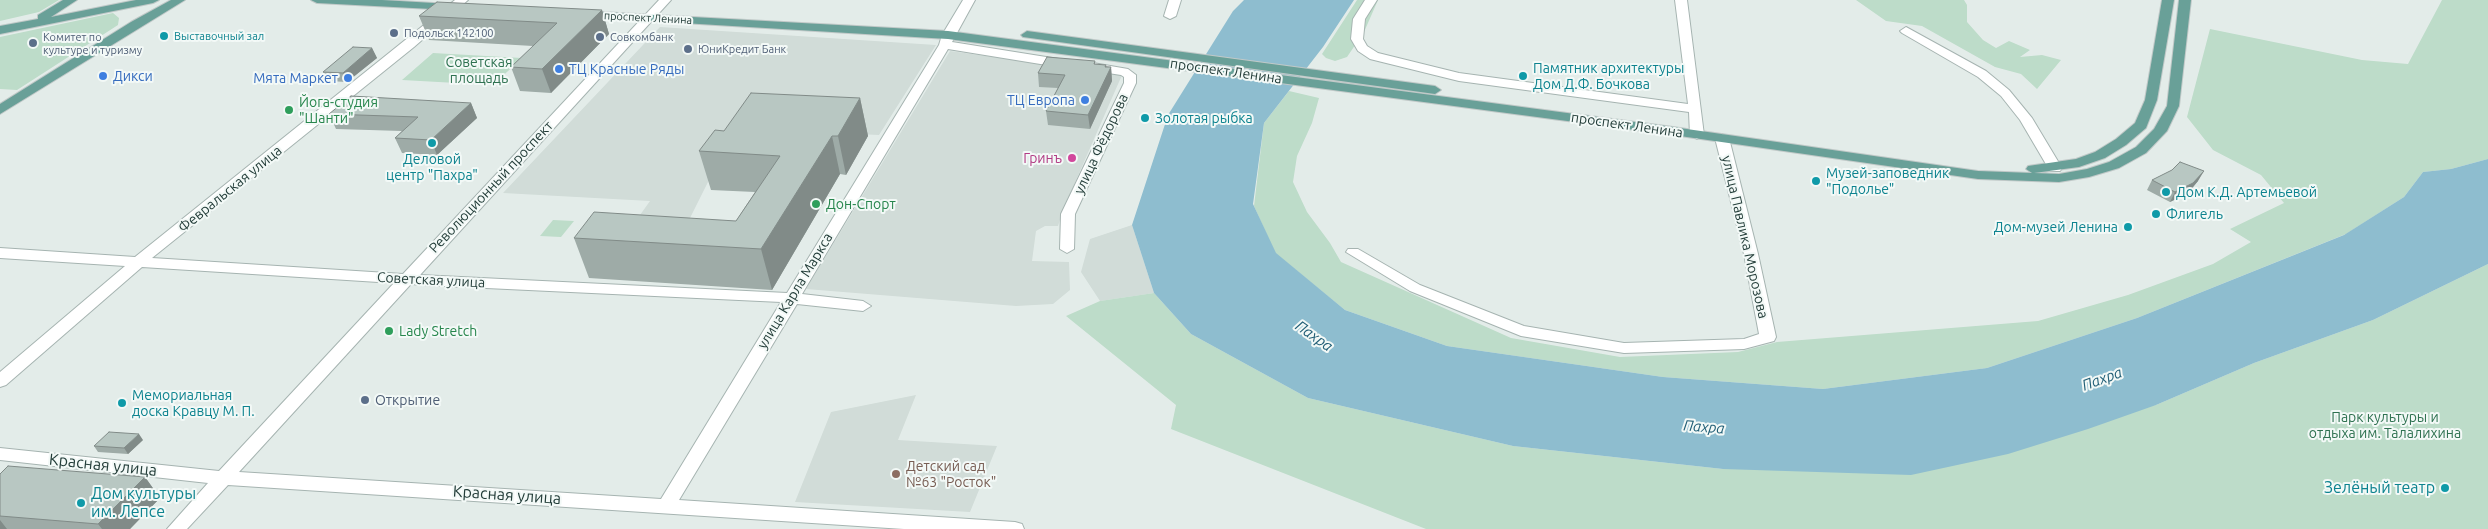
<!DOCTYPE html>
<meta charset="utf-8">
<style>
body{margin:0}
canvas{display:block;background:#e3ece9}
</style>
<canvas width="2488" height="529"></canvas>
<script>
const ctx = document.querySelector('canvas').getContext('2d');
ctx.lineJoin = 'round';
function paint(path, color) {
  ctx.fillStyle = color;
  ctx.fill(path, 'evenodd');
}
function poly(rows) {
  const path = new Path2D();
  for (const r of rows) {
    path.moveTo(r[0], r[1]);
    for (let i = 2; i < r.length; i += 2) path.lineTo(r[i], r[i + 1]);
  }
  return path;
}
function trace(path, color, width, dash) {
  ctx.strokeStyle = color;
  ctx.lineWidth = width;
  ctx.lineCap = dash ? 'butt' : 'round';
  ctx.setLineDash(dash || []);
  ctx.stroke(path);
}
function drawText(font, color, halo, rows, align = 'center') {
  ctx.font = font + ' Ubuntu,sans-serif';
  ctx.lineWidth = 4;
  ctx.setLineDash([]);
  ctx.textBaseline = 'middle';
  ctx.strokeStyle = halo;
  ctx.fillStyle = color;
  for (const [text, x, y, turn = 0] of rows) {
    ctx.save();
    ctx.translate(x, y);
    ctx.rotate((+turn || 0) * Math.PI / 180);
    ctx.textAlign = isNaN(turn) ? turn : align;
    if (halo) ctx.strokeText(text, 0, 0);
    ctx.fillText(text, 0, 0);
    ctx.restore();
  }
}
paint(poly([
 [660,27,936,45,879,135,744,129,715,168,684,230,630,229,650,201,503,193],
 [950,51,1122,75,1063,210,1058,226,1045,226,1036,231,1032,261,1069,262,1070,290,1053,304,1016,306,806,289],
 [1132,225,1154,293,1100,301,1081,272,1090,239],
 [916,395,898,440,997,446,970,512,795,502,831,412]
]), '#d1dcd8');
paint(poly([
 [0,0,59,0,39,12,0,21],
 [1357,0,1378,0,1364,32,1347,57,1335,61,1326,58,1322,54],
 [1856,0,1964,0,1967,5,1967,22,1983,40,1996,48,2009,41,2030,50,2020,57,2042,55,2061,60,2037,89,2021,74,1995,67,1922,26,1886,21],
 [2442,0,2488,0,2488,159,2451,169,2423,172,2404,197,2346,234,2137,318,1987,368,1823,389,1663,377,1447,346,1345,310,1275,253,1254,206,1264,123,1289,91,1319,98,1312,123,1297,156,1293,182,1307,212,1330,243,1341,262,1511,338,1620,357,1738,352,1777,342,2038,321,2128,295,2213,264,2251,242,2230,229,2284,203,2261,175,2213,150,2187,117,2210,29,2362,60,2408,64],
 [113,13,119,18,118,25,17,90,0,89,0,37],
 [433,53,522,58,493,85,402,80],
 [553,220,574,221,561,237,540,236],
 [2488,264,2488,529,1426,529,1171,429,1176,405,1066,316,1100,301,1154,293,1191,334,1308,398,1513,446,1723,469,2156,405,2254,363,2373,320]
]), '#bddcc9');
paint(poly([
 [1244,0,1354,0,1323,47,1264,123,1253,204,1276,253,1345,310,1447,346,1663,377,1823,389,1987,368,2137,318,2344,235,2404,197,2423,172,2451,169,2488,159,2488,264,2373,320,2254,363,2156,405,2088,429,2008,454,1911,475,1723,469,1513,446,1308,398,1191,334,1154,293,1132,225,1168,115,1233,11]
]), '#8ebdcf');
const minor = poly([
 [455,0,468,0,414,47,152,258,403,274,659,0,671,0,420,275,787,293,939,45,942,35,963,0,975,0,952,42,1065,60,1071,64,1065,68,948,49,802,294,863,301,871,306,863,311,797,304,679,500,1015,522,1022,524,1024,529,904,529,228,485,187,529,167,529,208,483,0,460,0,448,219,471,394,283,142,267,6,385,0,387,0,372,125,266,0,258,0,248,135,257,455,0],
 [411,284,423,285,781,302,661,499,239,472,411,284],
 [1169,0,1181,0,1176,16,1170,19,1164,16,1169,0],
 [1365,0,1377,0,1365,19,1363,39,1367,46,1378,53,1459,73,1688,104,1675,0,1687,0,1704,135,1697,139,1690,135,1689,112,1459,81,1370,59,1358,51,1351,39,1353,19,1365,0],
 [1906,27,1986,71,2009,90,2032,118,2062,168,2060,171,2050,171,2020,120,2001,96,1978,77,1902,33,1900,31,1906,27],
 [1093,63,1128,69,1136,75,1136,83,1075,214,1074,249,1067,253,1060,249,1061,214,1124,83,1124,77,1121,75,1089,70,1087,67,1093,63],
 [1722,134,1729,138,1758,254,1776,337,1774,341,1744,349,1624,353,1521,336,1410,291,1346,252,1348,249,1358,249,1420,285,1524,326,1624,343,1744,339,1759,334,1744,254,1715,138,1722,134]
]);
const major = poly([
 [63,0,77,0,51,17,136,0,159,0,153,3,0,34,0,26,38,19,38,15,63,0],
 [171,0,185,0,0,114,0,104,131,22,171,0],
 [311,0,382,0,451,4,457,7,451,10,317,3,311,0],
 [2162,0,2174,0,2157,100,2146,128,2126,145,2105,158,2079,167,2034,173,2059,174,2087,169,2109,162,2136,147,2154,129,2167,106,2179,0,2191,0,2179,106,2167,131,2146,153,2119,168,2089,177,2059,182,1978,179,1673,135,948,39,583,17,577,14,583,11,948,31,1673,127,1978,171,2032,173,2026,169,2028,166,2076,159,2095,152,2116,139,2135,123,2145,100,2162,0],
 [1027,31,1435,86,1441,90,1435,94,1023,37,1021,35,1027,31]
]);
trace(minor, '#a6b4b1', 2);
trace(major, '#c1c9c8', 2);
paint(minor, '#fff');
paint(major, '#69a098');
paint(poly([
 [602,10,609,34,551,93,520,91,511,67,533,46,429,40,419,16],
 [372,48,377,58,347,82,328,81,323,72],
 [1095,61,1095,64,1111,67,1112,81,1090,129,1048,125,1046,111,1058,88,1039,87,1038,73],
 [860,98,868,136,846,175,840,174,772,290,589,278,574,238,736,221,755,192,711,190,699,151],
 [471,103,477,118,437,155,402,153,395,138,402,131,336,129,329,114],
 [2152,180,2198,181,2188,193,2170,202,2147,190],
 [143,440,128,454,98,452,94,446],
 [0,474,145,477,160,498,130,529,0,529]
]), '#9eaba7');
paint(poly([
 [602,10,609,34,551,93,542,69],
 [372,48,377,58,347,82,343,73],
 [1106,65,1107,76,1111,67,1112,81,1090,129,1088,115],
 [860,98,868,136,846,175,838,136],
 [471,103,477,118,437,155,431,140],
 [832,136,840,174,772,290,761,249],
 [2204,171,2198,181,2188,193,2170,202,2175,192],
 [139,434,143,440,128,454,124,448],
 [145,477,160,498,130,529,102,529,98,524],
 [0,520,7,529,0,529]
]), '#818b88');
const building = poly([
 [437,2,602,10,542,69,511,67,557,23,419,16,437,2],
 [353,47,372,48,343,73,323,72,353,47],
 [1047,57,1095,61,1094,64,1106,65,1105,67,1111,67,1088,115,1046,111,1065,75,1038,73,1047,57],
 [751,93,860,98,838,136,832,136,761,249,574,238,594,212,736,221,780,156,699,151,715,130,724,131,751,93],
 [351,96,471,103,431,140,395,138,418,117,329,114,351,96],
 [2180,162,2204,171,2193,183,2175,192,2152,180,2172,170,2180,162],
 [109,432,139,434,124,448,94,446,109,432],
 [8,466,145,477,98,524,0,516,0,474,8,466]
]);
paint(building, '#b8c7c2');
trace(building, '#818b88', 1);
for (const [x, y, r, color] of [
 [394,33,5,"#5c6f8a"],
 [164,36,5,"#0f9aa8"],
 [600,37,5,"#5c6f8a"],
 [33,43,5,"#5c6f8a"],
 [688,49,5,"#5c6f8a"],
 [559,69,5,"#3f7fe0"],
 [103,76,5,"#3f7fe0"],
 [1523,76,5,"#0f9aa8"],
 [348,78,5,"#3f7fe0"],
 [1085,100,5,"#3f7fe0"],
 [289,110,5,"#2e9e5b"],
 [1145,118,5,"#0f9aa8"],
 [432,143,5,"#0f9aa8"],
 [1072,158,5,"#d1479c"],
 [1816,181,5,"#0f9aa8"],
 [2166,192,5,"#0f9aa8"],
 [816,204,5,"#2e9e5b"],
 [2156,214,5,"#0f9aa8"],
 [2128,227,5,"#0f9aa8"],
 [389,331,5,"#2e9e5b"],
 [365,400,5,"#5c6f8a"],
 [122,403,5,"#0f9aa8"],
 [896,474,5,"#8d6e63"],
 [2445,488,5,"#0f9aa8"],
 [81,503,5,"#0f9aa8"]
]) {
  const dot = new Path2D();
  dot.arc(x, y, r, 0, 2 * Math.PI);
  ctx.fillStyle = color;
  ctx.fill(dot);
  trace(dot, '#f3f9f7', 2);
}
drawText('11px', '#233d39', '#f3f9f7', [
 ["проспект Ленина",648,18,3]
]);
drawText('11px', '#4e5e75', '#f3f9f7', [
 ["Подольск 142100",404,33],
 ["Комитет по",43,37],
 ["культуре и туризму",43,50],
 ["Совкомбанк",610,37],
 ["ЮниКредит Банк",698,49]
], 'left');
drawText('11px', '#0d838f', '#f3f9f7', [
 ["Выставочный зал",174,36]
], 'left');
drawText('14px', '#2f7251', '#f3f9f7', [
 ["Советская",479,62],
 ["площадь",479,78],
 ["Парк культуры и",2385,417],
 ["отдыха им. Талалихина",2385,433]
]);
drawText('14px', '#0d838f', '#f3f9f7', [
 ["Памятник архитектуры",1533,68],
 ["Дом Д.Ф. Бочкова",1533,84],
 ["Золотая рыбка",1155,118],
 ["Деловой",432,159,"center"],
 ["центр \"Пахра\"",432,175,"center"],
 ["Музей-заповедник",1826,173],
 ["\"Подолье\"",1826,189],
 ["Дом К.Д. Артемьевой",2176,192],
 ["Флигель",2166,214],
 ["Дом-музей Ленина",2118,227,"right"],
 ["Мемориальная",132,395],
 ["доска Кравцу М. П.",132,411]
], 'left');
drawText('14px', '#366cbe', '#f3f9f7', [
 ["ТЦ Красные Ряды",569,69],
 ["Дикси",113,76],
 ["Мята Маркет",338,78,"right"],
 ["ТЦ Европа",1075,100,"right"]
], 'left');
drawText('14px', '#233d39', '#f3f9f7', [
 ["проспект Ленина",1226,71,8],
 ["проспект Ленина",1627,125,8],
 ["улица Фёдорова",1101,144,-65],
 ["Революционный проспект",491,187,-47],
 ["Февральская улица",230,189,-39],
 ["улица Павлика Морозова",1745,237,77],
 ["Советская улица",431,280,3],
 ["улица Карла Маркса",795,291,-59]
]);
drawText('14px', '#27864d', '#f3f9f7', [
 ["Йога-студия",299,102],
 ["\"Шанти\"",299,118],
 ["Дон-Спорт",826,204],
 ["Lady Stretch",399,331]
], 'left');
drawText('14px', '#b23c85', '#f3f9f7', [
 ["Гринъ",1062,158]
], 'right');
drawText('14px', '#4e5e75', '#f3f9f7', [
 ["Открытие",375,400]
], 'left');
drawText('14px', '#785e54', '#f3f9f7', [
 ["Детский сад",906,466],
 ["№63 \"Росток\"",906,482]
], 'left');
drawText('italic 15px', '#205e76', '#f3f9f7', [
 ["Пахра",1314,336,35],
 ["Пахра",2102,379,-20],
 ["Пахра",1704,427,5]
]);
drawText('16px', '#233d39', '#f3f9f7', [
 ["Красная улица",103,465,6],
 ["Красная улица",507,495,4]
]);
drawText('16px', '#0d838f', '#f3f9f7', [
 ["Зелёный театр",2435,488],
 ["Дом культуры",91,494,"left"],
 ["им. Лепсе",91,512,"left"]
], 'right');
</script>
